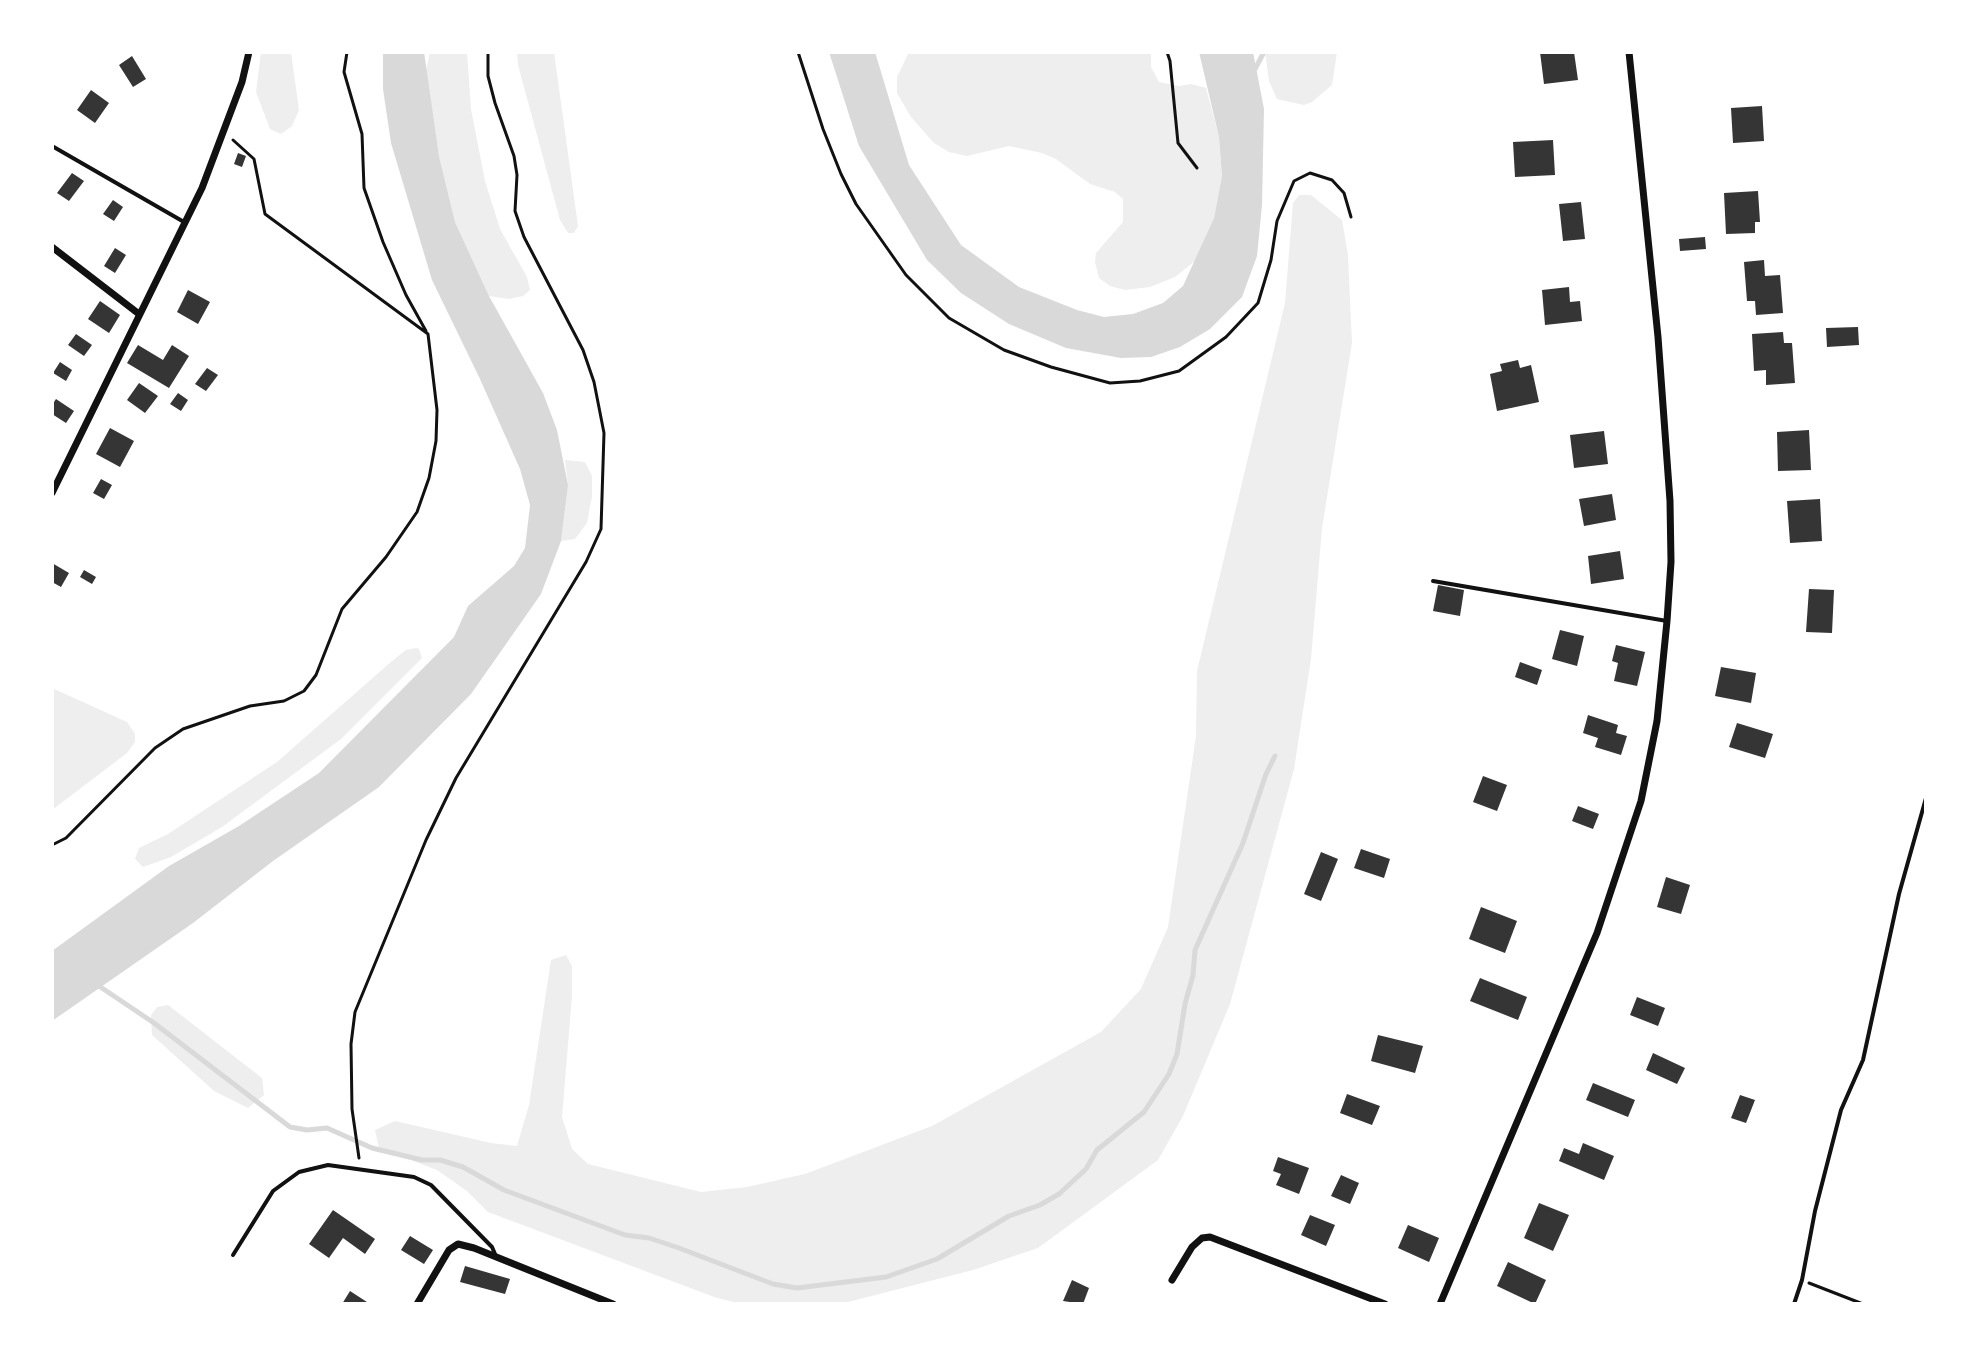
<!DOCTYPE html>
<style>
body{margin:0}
#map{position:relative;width:1978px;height:1356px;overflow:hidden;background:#fff;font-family:"PT Sans Narrow",sans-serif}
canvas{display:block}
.frame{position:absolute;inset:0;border:54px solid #fff;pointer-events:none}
</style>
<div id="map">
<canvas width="1978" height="1356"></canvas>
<div class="frame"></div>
</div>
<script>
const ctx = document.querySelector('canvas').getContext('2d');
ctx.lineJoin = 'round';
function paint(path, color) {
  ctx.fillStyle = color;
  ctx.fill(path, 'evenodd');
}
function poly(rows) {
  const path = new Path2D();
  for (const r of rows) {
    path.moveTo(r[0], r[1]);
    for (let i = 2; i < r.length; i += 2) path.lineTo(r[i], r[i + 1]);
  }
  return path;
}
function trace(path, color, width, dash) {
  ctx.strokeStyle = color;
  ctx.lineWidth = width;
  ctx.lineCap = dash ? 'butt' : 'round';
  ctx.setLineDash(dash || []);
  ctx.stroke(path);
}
paint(poly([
 [261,52,291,52,299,110,292,126,281,134,270,129,256,92],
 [430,52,467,52,471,109,485,181,500,229,527,277,530,290,523,296,509,299,489,296,455,222,439,156,426,71],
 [517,52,554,52,578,226,574,233,568,233,560,220,518,65],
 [909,52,1151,52,1151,67,1159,82,1179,86,1191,84,1206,88,1219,137,1222,176,1214,218,1195,261,1175,277,1150,287,1125,290,1110,286,1099,278,1095,262,1096,253,1123,222,1123,199,1115,192,1090,184,1056,159,1042,153,1009,146,967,156,949,152,934,143,911,117,897,93,897,77],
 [1265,52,1337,52,1332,85,1312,102,1304,105,1277,99,1269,81],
 [1299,195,1311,195,1342,220,1348,255,1352,343,1322,528,1311,659,1294,769,1230,1004,1183,1116,1158,1160,1038,1248,973,1270,840,1304,742,1304,717,1298,488,1212,467,1191,437,1170,379,1148,375,1130,395,1121,491,1143,517,1146,529,1105,551,960,566,955,572,966,572,996,562,1117,572,1149,588,1164,701,1192,747,1187,805,1174,932,1126,1101,1032,1141,989,1168,927,1196,736,1197,671,1285,303,1293,203],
 [565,460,585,462,592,476,592,496,587,523,575,539,561,541,568,485],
 [416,648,419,649,422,658,341,739,222,827,171,857,143,867,135,859,139,848,168,834,277,762,392,661,406,650],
 [52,688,127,722,135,734,135,742,127,753,52,810],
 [168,1005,262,1078,264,1095,248,1108,214,1091,152,1035,151,1015,157,1007]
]), '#eee');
paint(poly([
 [383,52,424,52,439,156,455,222,489,296,543,393,557,430,568,485,561,541,541,594,471,694,379,787,273,861,193,923,52,1021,52,951,169,866,239,826,319,773,454,637,468,606,514,566,525,548,530,505,520,469,480,379,432,280,391,143,383,89],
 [829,52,875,52,909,165,961,245,1019,287,1077,310,1104,317,1133,314,1163,303,1183,286,1214,218,1222,176,1219,137,1199,52,1253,52,1264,109,1262,205,1257,256,1242,297,1210,329,1180,347,1151,357,1121,358,1066,348,1009,324,961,293,927,260,859,146]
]), '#d9d9d9');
trace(poly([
 [1255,69,1264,52],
 [96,984,154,1023,290,1127,307,1130,327,1128,372,1148,422,1160,440,1160,463,1167,504,1190,625,1235,649,1238,679,1248,773,1284,797,1288,886,1277,937,1259,1009,1216,1040,1205,1059,1194,1086,1169,1097,1150,1144,1112,1169,1074,1177,1054,1185,1004,1193,975,1195,950,1243,843,1266,774,1275,756]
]), '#d9d9d9', 5);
paint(poly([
 [1540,52,1574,52,1578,80,1544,84],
 [132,56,146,79,133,87,119,65],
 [91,90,109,103,95,123,77,110],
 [1762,106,1764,141,1733,143,1731,108],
 [1553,140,1555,175,1515,177,1513,142],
 [238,153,246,156,242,167,234,164],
 [72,173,84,181,69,201,57,193],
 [1758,191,1760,222,1755,222,1755,233,1726,234,1724,193],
 [113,200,123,207,114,221,103,214],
 [1581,202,1585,239,1563,241,1559,204],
 [1705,237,1706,249,1680,251,1679,239],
 [115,248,126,255,115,273,104,266],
 [1764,260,1765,276,1780,275,1783,313,1756,315,1755,301,1747,301,1744,262],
 [1569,287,1570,302,1580,301,1582,321,1545,325,1542,290],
 [188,290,210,302,198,324,177,312],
 [100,301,120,315,109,333,88,319],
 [1858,327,1859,345,1827,347,1826,328],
 [1783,332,1784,343,1792,343,1795,383,1766,385,1766,370,1754,371,1752,334],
 [76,334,92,345,84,356,68,345],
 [138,345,163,360,172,345,189,356,169,388,127,363],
 [1518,360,1520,368,1531,365,1539,402,1497,411,1490,374,1502,371,1500,364],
 [60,362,72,370,66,381,53,373],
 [207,368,218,375,206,391,195,384],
 [139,383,158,396,145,413,127,400],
 [178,393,188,400,181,411,170,404],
 [56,399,74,411,66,423,52,414,52,405],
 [110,428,134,441,120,467,96,454],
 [1809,430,1811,470,1778,471,1777,432],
 [1604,431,1608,464,1574,468,1570,435],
 [101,479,112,485,104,499,93,493],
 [1612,494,1616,520,1584,526,1579,499],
 [1820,499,1822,541,1790,543,1787,501],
 [1620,551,1624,579,1591,584,1588,556],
 [52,563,69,573,61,587,52,582],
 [84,570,96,577,92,584,80,577],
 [1438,585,1464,590,1460,616,1433,611],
 [1809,589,1834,590,1832,633,1806,632],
 [1560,630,1584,636,1577,666,1552,659],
 [1616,645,1645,652,1637,686,1614,681,1618,663,1612,661],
 [1520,662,1542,670,1537,685,1515,677],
 [1721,667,1756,673,1751,703,1715,696],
 [1588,715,1618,725,1616,733,1627,736,1621,755,1595,747,1598,738,1583,733],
 [1737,723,1773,734,1765,758,1729,747],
 [1483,776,1507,785,1497,811,1473,802],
 [1578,806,1599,814,1593,829,1572,821],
 [1361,849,1390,859,1384,878,1354,868],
 [1321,852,1338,859,1321,901,1304,894],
 [1666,877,1690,885,1681,914,1657,907],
 [1481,907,1517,921,1505,953,1469,939],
 [1480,978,1527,997,1518,1020,1470,1001],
 [1637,997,1665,1008,1658,1026,1630,1015],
 [1378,1035,1423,1046,1415,1073,1371,1061],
 [1653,1053,1685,1068,1677,1084,1646,1070],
 [1593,1083,1635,1100,1628,1117,1586,1100],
 [1347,1094,1380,1106,1372,1125,1340,1113],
 [1740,1095,1755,1100,1746,1123,1731,1118],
 [1583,1143,1614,1156,1604,1180,1559,1161,1564,1148,1579,1154],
 [1278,1157,1309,1168,1299,1194,1276,1185,1281,1174,1273,1171],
 [1341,1175,1359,1183,1350,1204,1331,1196],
 [1539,1203,1569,1215,1553,1251,1524,1238],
 [333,1210,375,1239,365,1254,343,1238,329,1258,309,1244],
 [1310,1215,1335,1225,1326,1246,1301,1235],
 [1408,1225,1439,1238,1429,1262,1398,1248],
 [410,1236,433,1250,424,1264,401,1250],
 [1508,1262,1546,1280,1535,1304,1497,1286],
 [465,1266,510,1279,505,1294,460,1282],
 [1072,1280,1089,1288,1083,1304,1063,1301],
 [350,1291,370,1304,342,1304]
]), '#353535');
trace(poly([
 [347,52,344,72,362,134,364,188,383,242,406,295,426,331],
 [798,52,823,129,841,174,856,204,906,275,949,318,1004,350,1051,367,1110,383,1140,381,1179,371,1226,337,1258,303,1271,260,1277,221,1294,181,1310,173,1332,180,1344,193,1351,217],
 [1167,52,1170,61,1178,143,1197,168],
 [52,845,66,838,155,748,183,729,250,706,284,701,304,691,316,675,342,609,386,557,417,512,429,478,436,441,437,410,428,334,265,214,254,159,233,140],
 [359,1158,352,1109,351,1044,355,1012,426,840,456,778,586,562,601,529,604,433,594,382,583,350,524,237,515,211,517,175,514,156,495,103,488,76,488,52],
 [1809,1283,1863,1304]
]), '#111', 3);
trace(poly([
 [52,146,184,222],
 [1433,581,1667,621],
 [233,1255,273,1191,299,1172,328,1165,414,1177,431,1185,492,1247,495,1254],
 [1794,1304,1802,1280,1815,1211,1841,1110,1863,1060,1899,894,1926,798]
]), '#111', 4);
trace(poly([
 [52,247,139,314],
 [52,493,202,188,242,82,249,52],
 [1172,1280,1192,1247,1202,1238,1210,1237,1385,1304],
 [417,1304,449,1250,458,1244,474,1248,613,1304],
 [1440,1304,1597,933,1641,801,1657,721,1667,621,1671,562,1670,501,1658,337,1629,52]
]), '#111', 7);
</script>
